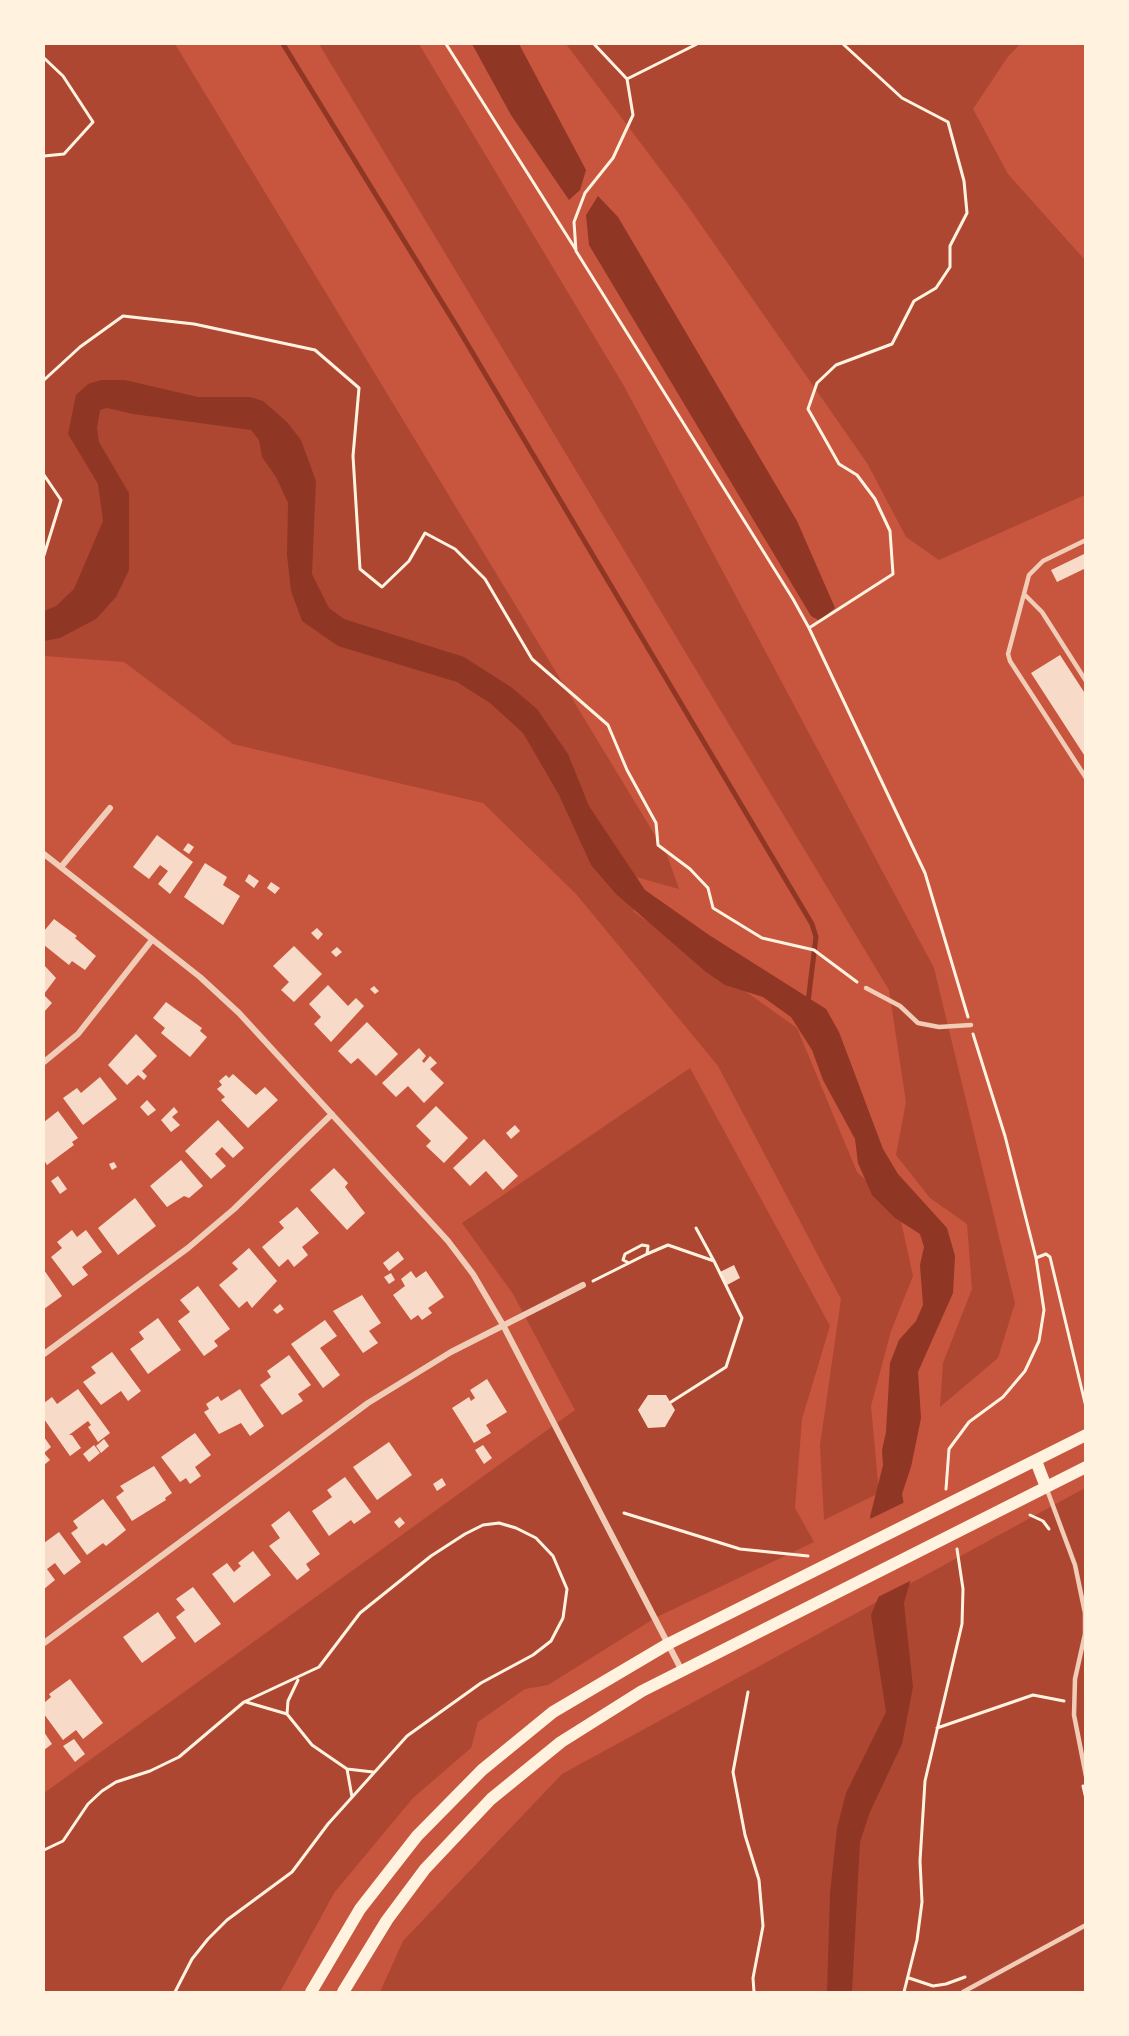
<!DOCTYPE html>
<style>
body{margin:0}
#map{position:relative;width:1129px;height:2036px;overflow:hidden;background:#c8553d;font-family:Poppins,sans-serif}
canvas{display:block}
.frame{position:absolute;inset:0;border:45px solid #fff3e0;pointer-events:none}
</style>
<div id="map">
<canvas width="1129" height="2036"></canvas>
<div class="frame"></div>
</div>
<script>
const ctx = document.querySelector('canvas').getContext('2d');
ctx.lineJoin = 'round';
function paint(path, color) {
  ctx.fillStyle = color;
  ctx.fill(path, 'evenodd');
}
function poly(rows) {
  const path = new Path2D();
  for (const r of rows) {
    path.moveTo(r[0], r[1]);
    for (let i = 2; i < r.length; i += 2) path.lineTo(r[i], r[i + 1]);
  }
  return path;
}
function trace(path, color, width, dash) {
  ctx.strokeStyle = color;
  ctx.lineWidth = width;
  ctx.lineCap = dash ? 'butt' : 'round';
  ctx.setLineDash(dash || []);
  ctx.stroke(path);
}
paint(poly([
 [44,44,175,44,667,855,679,889,625,874,634,912,797,1028,857,1172,899,1212,913,1276,891,1331,871,1406,879,1493,824,1520,820,1445,841,1299,718,1066,576,894,483,803,233,744,124,662,44,656],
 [319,44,419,44,624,386,934,968,1015,1303,998,1358,940,1407,943,1363,972,1289,967,1224,930,1198,896,1155,906,1102,889,990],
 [566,44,1020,44,1007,58,973,109,1008,174,1085,260,1085,495,939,560,906,537,867,463,685,202],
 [690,1068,830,1326,802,1419,795,1508,814,1542,655,1618,548,1685,525,1689,478,1722,471,1748,413,1798,334,1893,280,1992,44,1992,44,1793,575,1410,513,1294,462,1223],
 [1085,1488,1085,1992,380,1992,403,1941,562,1774]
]), '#ae4732');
paint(poly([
 [472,44,519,44,586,170,580,190,569,200,511,115],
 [598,196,618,217,797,521,835,608,820,621,811,616,589,245,586,215],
 [101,380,125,380,198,397,250,397,263,401,287,422,301,440,316,481,312,574,329,608,344,619,464,657,511,687,537,709,568,754,589,806,645,890,709,935,826,1009,839,1032,883,1149,898,1174,947,1228,955,1256,953,1293,918,1372,921,1418,911,1467,902,1494,915,1565,904,1603,913,1687,902,1744,870,1812,860,1842,852,1992,827,1992,830,1893,837,1828,846,1793,886,1712,871,1615,883,1586,887,1559,870,1517,883,1465,882,1450,886,1432,890,1363,899,1340,916,1321,923,1305,920,1265,924,1247,920,1234,895,1218,872,1195,858,1163,855,1139,823,1080,812,1050,791,1017,763,997,725,985,706,972,616,894,591,865,559,795,523,733,490,703,457,682,338,646,302,621,291,591,287,555,288,503,276,477,262,457,259,440,251,430,133,414,107,408,100,410,97,428,99,442,129,493,129,570,116,597,96,619,60,638,44,641,44,611,56,606,74,589,103,521,98,484,68,434,76,395,88,384]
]), '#8f3625');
paint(poly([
 [907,1501,918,1565,914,1579,874,1599,880,1585,884,1559,868,1520]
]), '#c8553d');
trace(poly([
 [283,44,459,330,812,924,816,937,808,1002]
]), '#8f3625', 5);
paint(poly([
 [1086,553,1086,568,1057,582,1051,570],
 [1060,655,1086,695,1086,758,1031,673],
 [157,835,193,862,170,894,158,884,168,871,160,865,149,879,133,867],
 [188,843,194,847,189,854,183,850],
 [205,863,227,877,223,885,240,896,223,925,184,897],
 [249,874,259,881,254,888,245,881],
 [271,882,280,888,275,894,267,888],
 [54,919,77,936,75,938,96,956,85,970,72,961,69,965,44,945,44,931],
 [317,928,323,934,318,940,311,933],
 [294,946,322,974,294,1002,281,990,289,982,273,966],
 [337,947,342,952,336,957,331,952],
 [44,965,56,978,44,994],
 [328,985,348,1006,356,998,364,1006,331,1042,314,1024,321,1017,309,1004],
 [374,986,379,991,375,994,370,989],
 [44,995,52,1003,44,1012],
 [166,1002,202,1028,200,1031,207,1037,190,1057,161,1033,165,1028,153,1018],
 [367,1022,398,1054,376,1076,358,1058,351,1064,338,1051],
 [136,1034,157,1056,142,1071,147,1076,144,1080,138,1075,127,1085,108,1065],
 [419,1048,426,1056,422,1061,424,1063,430,1056,437,1063,430,1069,444,1083,424,1103,408,1086,396,1097,382,1083],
 [233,1074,256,1095,265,1087,278,1100,248,1128,221,1100,225,1097,217,1089,222,1085,219,1081,226,1075,229,1078],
 [100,1077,117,1099,83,1125,63,1098,77,1088,81,1093],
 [147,1100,156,1110,148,1116,140,1107],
 [436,1106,468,1138,444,1163,426,1146,431,1141,416,1126],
 [174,1107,178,1112,172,1117,180,1125,171,1132,161,1120],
 [58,1111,78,1138,72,1142,74,1145,47,1165,44,1160,44,1122],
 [218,1120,244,1148,233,1158,222,1147,215,1154,226,1166,211,1179,185,1151],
 [515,1125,520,1131,511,1139,506,1133],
 [484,1139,518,1176,503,1190,486,1171,470,1186,453,1168],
 [181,1160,203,1186,189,1198,184,1196,167,1207,150,1186],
 [114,1162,117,1167,112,1170,109,1164],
 [334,1168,348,1183,345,1187,365,1213,347,1230,310,1190],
 [58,1176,67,1189,60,1194,51,1181],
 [135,1198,156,1226,118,1255,98,1228],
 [297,1207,319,1233,302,1247,308,1255,294,1267,288,1259,279,1267,262,1247,284,1228,279,1222],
 [72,1230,77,1237,86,1230,102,1252,82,1267,88,1275,73,1286,51,1257,62,1248,57,1242],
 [249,1248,277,1281,252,1308,247,1301,239,1308,219,1285,238,1269,232,1263],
 [398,1251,404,1259,389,1271,383,1263],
 [734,1265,740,1278,727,1285,720,1272],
 [44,1270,62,1296,44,1309],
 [411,1271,416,1278,426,1271,444,1297,428,1308,432,1313,422,1320,418,1315,411,1320,393,1295,405,1286,401,1279],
 [391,1273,395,1280,389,1284,384,1277],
 [198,1286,230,1329,214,1341,218,1346,204,1356,178,1321,190,1312,180,1300],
 [362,1295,381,1323,369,1331,378,1343,363,1353,333,1311],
 [280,1304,284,1309,277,1314,273,1310],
 [158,1318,181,1350,148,1374,130,1349,144,1339,139,1332],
 [325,1320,337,1336,320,1348,340,1375,323,1388,291,1344],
 [112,1352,141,1391,128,1401,121,1391,101,1405,83,1382,96,1373,91,1367],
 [289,1355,311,1385,298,1394,303,1401,282,1415,260,1385,271,1377,267,1371],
 [487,1379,507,1412,486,1425,491,1433,474,1443,452,1408,469,1397,471,1401,475,1398,470,1390],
 [78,1389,110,1433,98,1442,88,1427,91,1425,88,1421,69,1435,72,1435,81,1448,70,1456,44,1419,44,1403,52,1397,57,1404],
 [240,1389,264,1426,250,1436,241,1423,219,1434,204,1412,209,1409,206,1404,218,1396,221,1401],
 [648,1395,666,1395,675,1410,665,1427,648,1428,638,1410],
 [195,1433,211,1455,195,1467,201,1476,190,1484,186,1478,180,1482,161,1457],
 [44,1437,51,1447,44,1453,50,1460,44,1465],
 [104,1439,109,1446,101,1453,96,1446],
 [389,1442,412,1475,377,1500,353,1467],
 [94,1445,100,1453,89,1462,83,1454],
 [483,1445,492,1458,484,1464,475,1450],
 [154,1466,172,1493,165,1498,166,1500,132,1521,116,1497,124,1491,120,1486],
 [345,1477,371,1512,354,1524,351,1520,329,1536,312,1511,332,1497,327,1490],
 [442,1478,446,1485,437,1491,433,1484],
 [103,1499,126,1530,106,1546,103,1543,87,1555,71,1533,78,1528,73,1521],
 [289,1511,320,1554,306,1564,310,1570,297,1580,269,1546,280,1538,271,1525],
 [400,1517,405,1523,399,1528,394,1522],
 [59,1532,81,1562,64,1575,55,1563,47,1569,55,1580,44,1589,44,1543],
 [253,1551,271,1575,234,1603,212,1574,227,1563,234,1572,241,1566,238,1563],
 [193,1587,221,1624,195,1643,176,1617,185,1610,176,1599],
 [158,1612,176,1638,142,1663,123,1637],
 [70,1679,103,1723,83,1739,76,1730,63,1740,44,1714,44,1703,51,1697,49,1694],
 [44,1732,52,1744,44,1750],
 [74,1739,85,1754,75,1762,63,1746]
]), '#f7dbc8');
trace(poly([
 [446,44,576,250],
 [594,44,627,79,633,115,613,158,585,193,574,222,576,251,793,599,809,628,925,873,968,1017],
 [44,58,63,76,93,122,64,154,44,156],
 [627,79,697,44],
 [44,380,80,347,123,316,194,324,315,350,359,388,353,456,360,569,382,587,409,561,425,533,455,549,485,579,532,659,608,725,627,770,656,823,658,845,690,869,708,888,713,908,762,938,814,950,857,982],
 [44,475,61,500,44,555],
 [809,628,893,574,890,531,875,499,857,475,839,464,808,409,817,383,836,365,892,344,914,301,936,288,950,267,950,246,967,213,964,181,948,122,902,98,843,44],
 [1036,1258,1046,1254,1050,1257,1086,1407],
 [629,1263,647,1254],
 [593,1281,629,1263,623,1260,625,1254,642,1245,648,1246,647,1254,668,1245,714,1261,696,1228],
 [671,1402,726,1367,742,1318,714,1261],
 [946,1489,949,1449,969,1422,1003,1397,1025,1371,1039,1341,1044,1310,1036,1258,1005,1136,973,1034],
 [624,1513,740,1549,808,1556],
 [1030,1515,1043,1521,1049,1529],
 [748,1692,733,1772,745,1835,759,1880,763,1926,753,1978,754,1992],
 [246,1702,287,1714,312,1745,347,1769,373,1772],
 [287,1714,288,1701,298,1680],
 [937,1728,1033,1695,1064,1701],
 [347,1769,352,1797],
 [1083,1786,1086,1799],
 [44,1850,63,1841,88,1804,102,1791,116,1782,150,1771,179,1757,244,1702,319,1667,360,1613,431,1556,465,1534,483,1525,499,1523,516,1528,536,1538,553,1556,567,1589,563,1618,551,1641,533,1655,481,1683,407,1736,328,1824,292,1872,227,1920,208,1939,192,1959,175,1992],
 [909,1978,933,1986,946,1984,965,1977],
 [904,1992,917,1940,922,1902,920,1861,925,1781,962,1624,963,1589,957,1549]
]), '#fff3e0', 3);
trace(poly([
 [1086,540,1043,561,1029,575,1008,654,1010,661,1086,778],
 [1024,594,1042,612,1086,681],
 [866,988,900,1006,918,1023,939,1027,971,1025],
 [1046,1487,1075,1565,1085,1613,1085,1634,1075,1679,1074,1715,1086,1776],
 [963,1992,1086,1925]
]), '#f1ccb7', 4.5);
trace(poly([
 [44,854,200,977,239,1013,448,1241,473,1274,503,1325,682,1671],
 [61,867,110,808],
 [44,1062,78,1034,152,940],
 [44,1354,188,1248,234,1209,332,1114],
 [44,1643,368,1403,451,1352,583,1285]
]), '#f1ccb7', 6);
trace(poly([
 [1036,1461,1046,1487],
 [311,1992,360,1909,417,1836,482,1770,553,1712,668,1644,1086,1435],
 [343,1992,387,1920,425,1869,491,1799,561,1742,642,1691,1086,1467]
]), '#fff3e0', 12);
</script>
